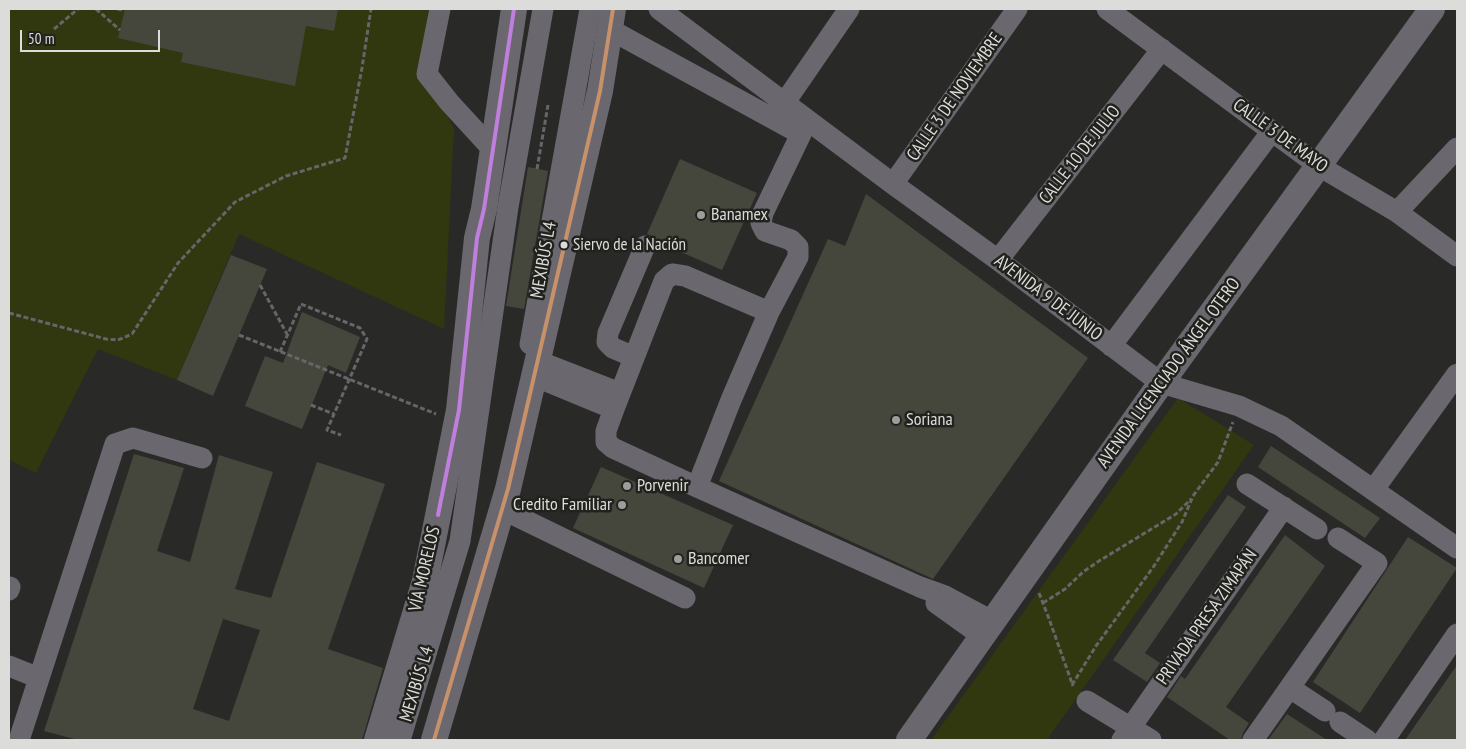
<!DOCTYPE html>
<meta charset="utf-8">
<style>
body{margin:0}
#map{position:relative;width:1466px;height:749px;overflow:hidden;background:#292a28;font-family:"PT Sans Narrow",sans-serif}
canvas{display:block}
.frame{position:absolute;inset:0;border:10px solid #dcddda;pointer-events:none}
.scale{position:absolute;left:20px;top:30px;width:140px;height:22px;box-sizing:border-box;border:2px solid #dcddda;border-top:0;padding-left:6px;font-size:15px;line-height:18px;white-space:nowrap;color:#dcddda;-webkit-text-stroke:4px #21221d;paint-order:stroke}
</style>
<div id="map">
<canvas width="1466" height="749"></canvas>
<div class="frame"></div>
<div class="scale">50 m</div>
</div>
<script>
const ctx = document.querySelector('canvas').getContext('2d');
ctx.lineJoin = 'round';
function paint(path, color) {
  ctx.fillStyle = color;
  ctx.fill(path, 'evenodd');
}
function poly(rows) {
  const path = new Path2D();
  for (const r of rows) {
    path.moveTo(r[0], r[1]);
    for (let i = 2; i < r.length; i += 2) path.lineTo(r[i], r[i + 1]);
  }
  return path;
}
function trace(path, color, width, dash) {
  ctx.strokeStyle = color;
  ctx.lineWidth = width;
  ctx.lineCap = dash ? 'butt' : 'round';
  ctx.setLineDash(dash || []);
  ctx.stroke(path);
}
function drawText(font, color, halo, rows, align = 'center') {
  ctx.font = font + ' "PT Sans Narrow",sans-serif';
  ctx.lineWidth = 5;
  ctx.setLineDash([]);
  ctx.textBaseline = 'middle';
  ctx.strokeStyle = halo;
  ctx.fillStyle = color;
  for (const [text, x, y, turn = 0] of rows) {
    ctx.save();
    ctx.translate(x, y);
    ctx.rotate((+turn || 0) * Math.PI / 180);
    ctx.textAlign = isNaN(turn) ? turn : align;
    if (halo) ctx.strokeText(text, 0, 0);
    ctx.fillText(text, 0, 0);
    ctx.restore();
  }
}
paint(poly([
 [9,9,440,9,427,73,454,129,444,329,239,234,177,380,98,349,36,473,9,460],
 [1178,398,1254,445,1047,740,931,740]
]), '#31370e');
paint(poly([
 [125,9,338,9,334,31,306,26,295,86,181,62,183,53,118,38],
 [680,159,757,193,722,270,656,241,650,235,647,234],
 [528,167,548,171,524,309,506,306],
 [866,194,1088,358,933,579,719,481,828,239,845,246],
 [231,255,267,269,213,396,177,380],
 [302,312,360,337,346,373,328,365,302,429,245,406,265,356,283,363],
 [1271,446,1380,518,1365,538,1258,467],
 [134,454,184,468,157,551,190,562,219,455,273,472,235,589,271,598,317,462,385,484,328,649,383,668,362,740,78,740,44,731],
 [223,619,260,630,229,721,193,709],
 [601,467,733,525,704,588,573,528],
 [1228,495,1246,507,1145,653,1160,663,1147,682,1113,660],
 [1285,535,1325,566,1226,707,1249,723,1243,733,1241,740,1230,740,1167,697,1181,676,1185,679],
 [1408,537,1457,568,1360,713,1313,682],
 [1457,665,1457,740,1405,740],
 [1287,714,1327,740,1268,740]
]), '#45473d');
trace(poly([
 [96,9,120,30],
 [117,9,124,10],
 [54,29,78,9],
 [537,169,548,105],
 [260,285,287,334],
 [9,313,106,339,118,340,132,334,178,263,235,202,286,176,345,158,362,68,371,9],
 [239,335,436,414],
 [280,352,301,304,360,328,367,339,327,430,341,435],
 [311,405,334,414],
 [1039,593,1048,616,1073,686],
 [1043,603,1065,589,1083,572,1099,561,1176,514,1191,499],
 [1072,685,1096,646,1154,566,1182,522,1193,496,1218,462,1233,422]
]), '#666669', 3, [5, 2.5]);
trace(poly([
 [440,9,427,74,449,102,493,150],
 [659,9,893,184,998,260,1161,383,1239,406,1281,426,1457,548],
 [1107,9,1319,166,1397,212,1457,256],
 [611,30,801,134,763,213,761,223,765,231,791,240,798,247,798,257,769,312,731,400,697,487],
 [785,102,849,9],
 [893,184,1017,9],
 [1397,212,1457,148],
 [998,260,1162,49],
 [769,312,685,276,672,274,664,281,614,409,606,431,606,442,613,448,697,487,920,587,945,596,992,621],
 [530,344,590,9],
 [1111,346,1272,131],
 [634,357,613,348,607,342,608,333,645,246],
 [538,361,620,393],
 [534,376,614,409],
 [1247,484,1317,529],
 [1374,489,1457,374],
 [502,509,685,598],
 [9,590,10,587],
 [936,603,982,636],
 [9,666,39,678],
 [1290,688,1325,711],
 [1087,701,1151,740],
 [1340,722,1367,740],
 [19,740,115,444,133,438,202,458],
 [400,740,460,541,508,207,543,9],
 [1122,740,1284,507],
 [1253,740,1377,563,1338,538],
 [1384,740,1457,634]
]), '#6a676f', 21);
trace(poly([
 [377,740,425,581,459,410,477,238,484,209,514,9],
 [434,740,508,489,600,91,613,9],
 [909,740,1161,383,1432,9]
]), '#6a676f', 26);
trace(poly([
 [438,515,459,410,477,238,484,209,514,9]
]), '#c07fdc', 4);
trace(poly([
 [434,740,508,489,600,91,613,9]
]), '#c7916a', 4);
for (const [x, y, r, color] of [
 [701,215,5,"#9d9e9c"],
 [564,245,4.5,"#dcddda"],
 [896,420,5,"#9d9e9c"],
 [627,486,5,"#9d9e9c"],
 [622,505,5,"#9d9e9c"],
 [678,559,5,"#9d9e9c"]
]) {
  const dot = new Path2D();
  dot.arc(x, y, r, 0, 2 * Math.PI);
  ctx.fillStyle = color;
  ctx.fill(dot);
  trace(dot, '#21221d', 2);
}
drawText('17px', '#dcddda', '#21221d', [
 ["Siervo de la Nación",573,245]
], 'left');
drawText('18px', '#dcddda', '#21221d', [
 ["CALLE 3 DE NOVIEMBRE",955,97,-55],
 ["CALLE 3 DE MAYO",1280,136,36],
 ["CALLE 10 DE JULIO",1080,155,-52],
 ["MEXIBÚS L4",544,260,-80],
 ["AVENIDA 9 DE JUNIO",1048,298,37],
 ["AVENIDA LICENCIADO ÁNGEL OTERO",1169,373,-54],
 ["VÍA MORELOS",425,569,-77],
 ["PRIVADA PRESA ZIMAPÁN",1207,617,-55],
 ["MEXIBÚS L4",417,684,-73]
]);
drawText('18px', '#dcddda', '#21221d', [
 ["Banamex",711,215],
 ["Soriana",906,420],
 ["Porvenir",637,486],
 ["Credito Familiar",612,505,"right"],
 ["Bancomer",688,559]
], 'left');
</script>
